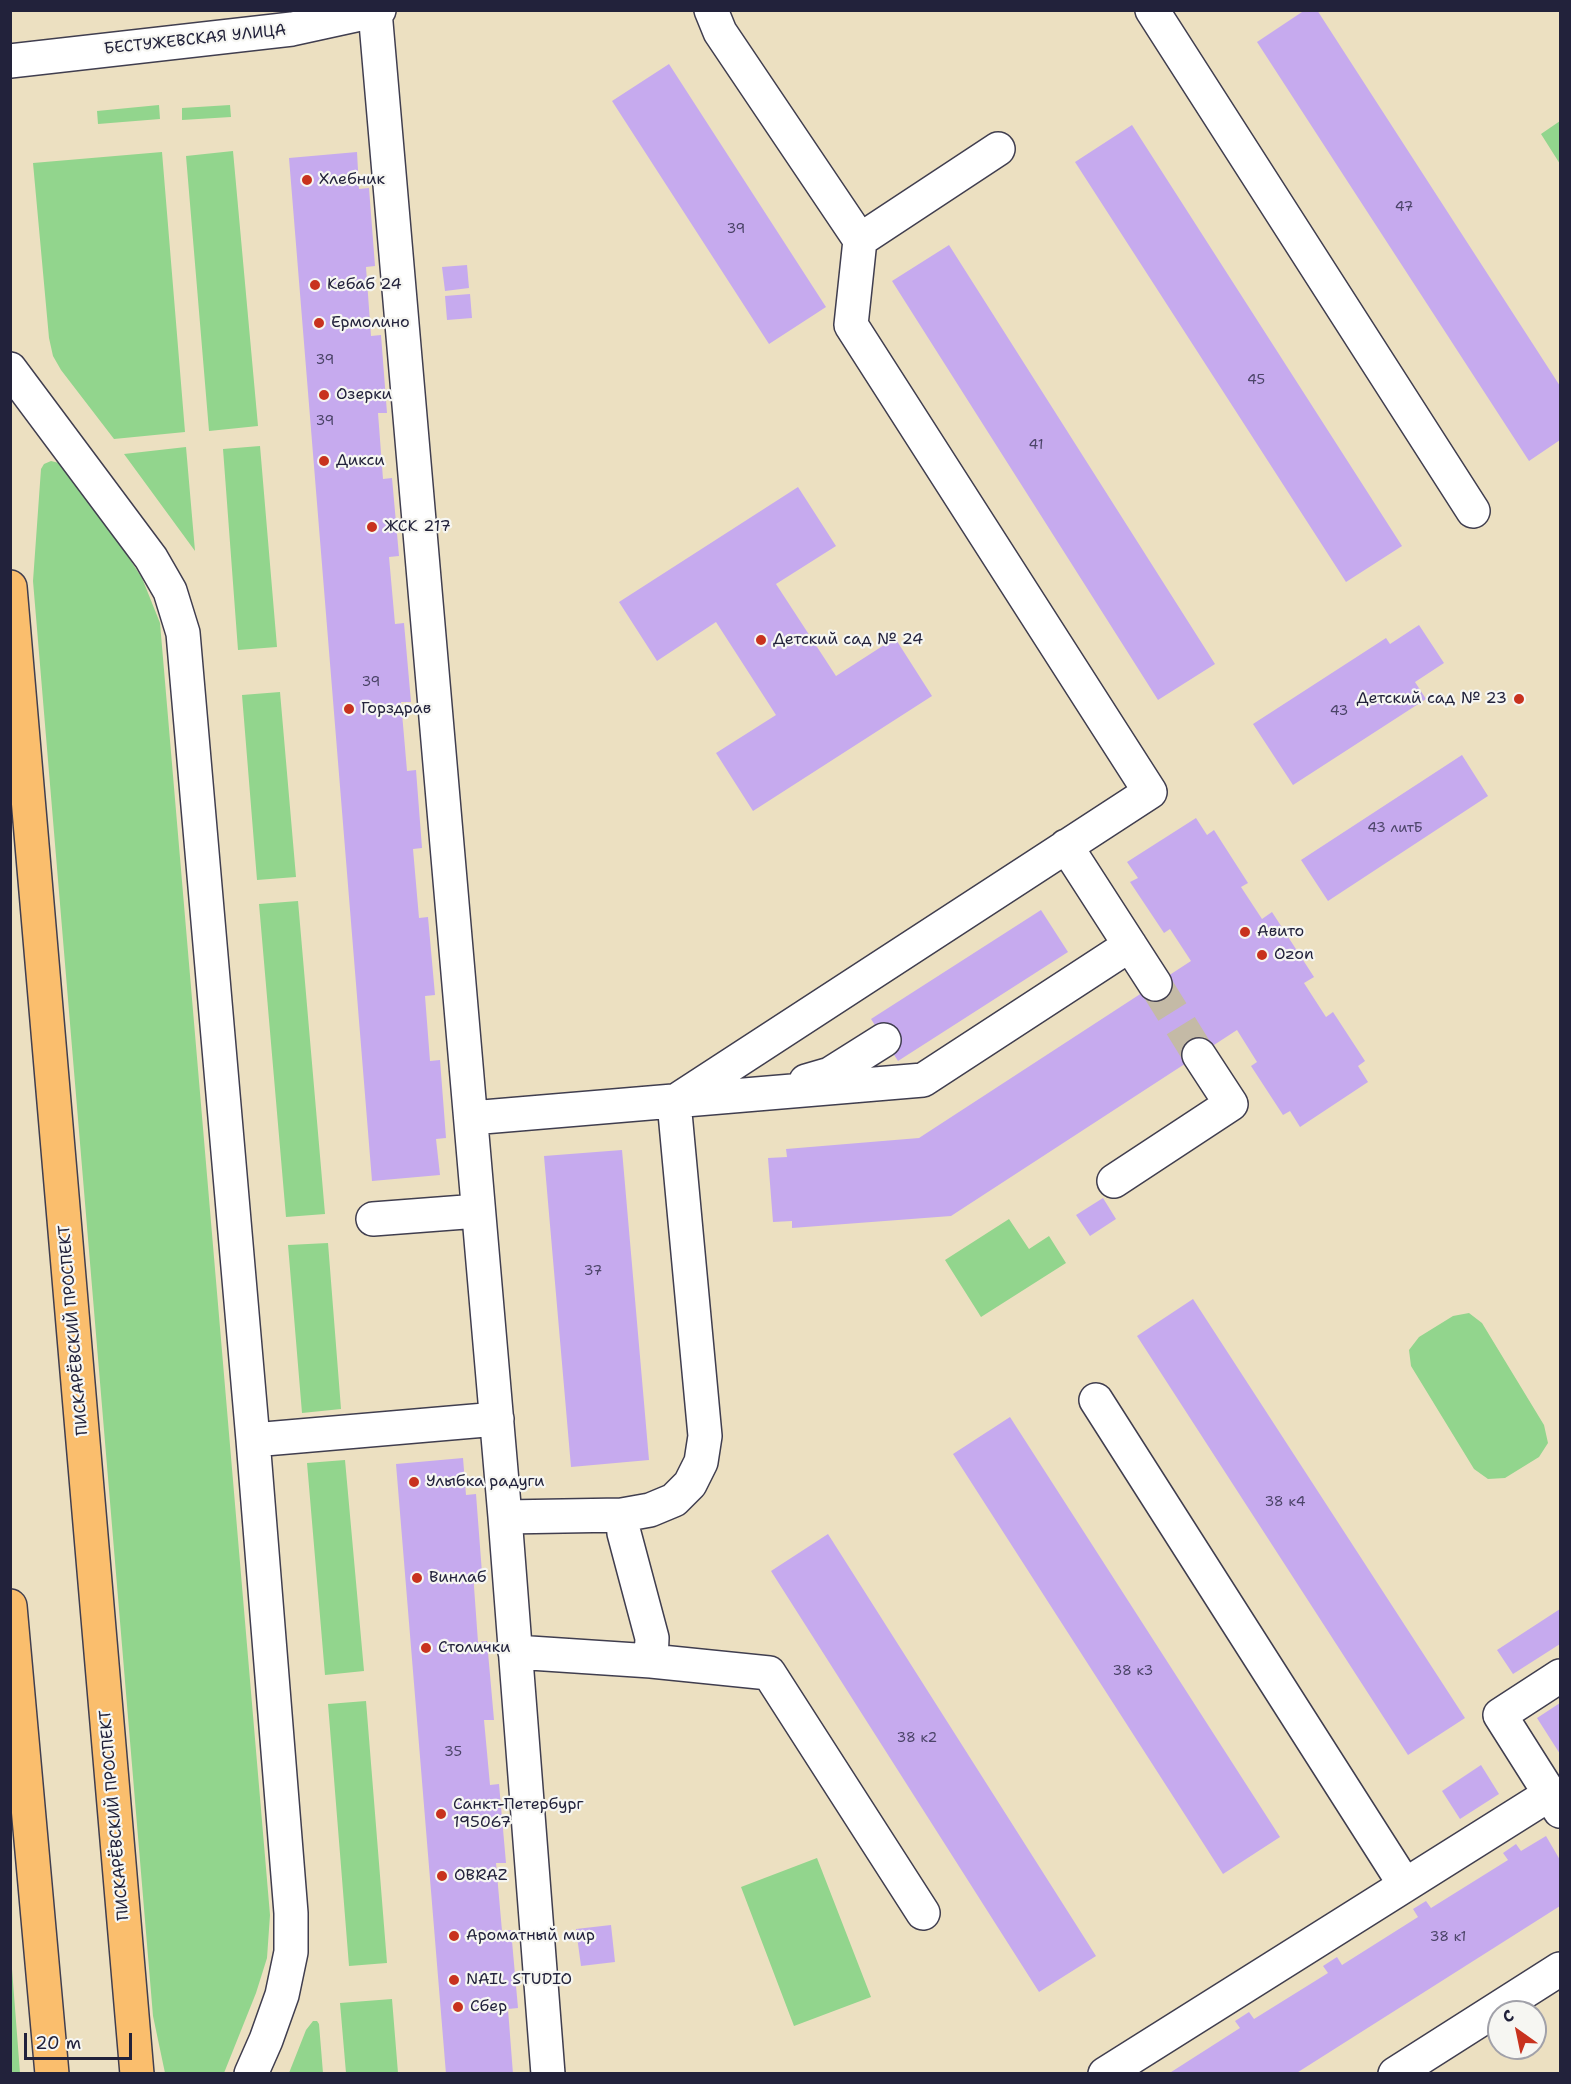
<!DOCTYPE html>
<meta charset="utf-8">
<style>
body{margin:0}
#map{position:relative;width:1571px;height:2084px;overflow:hidden;background:#ece0c1;font-family:"Shantell Sans",sans-serif}
canvas{display:block}
.frame{position:absolute;inset:0;border:12px solid #22223b;pointer-events:none}
.north{position:absolute;left:1487px;top:2000px;width:60px;height:60px;box-sizing:border-box;background:#f6f6f2;border:2px solid #a1a1a9;border-radius:50%;rotate:327deg;font-size:16px;font-weight:700;line-height:24px;text-align:center;color:#22223b}
.north::after{content:'';display:block;margin:auto;width:21px;height:27px;background:#c8321e;clip-path:polygon(50% 0,100% 100%,50% 72%,0 100%)}
.scale{position:absolute;left:24px;top:2033px;width:108px;height:27px;box-sizing:border-box;border:3px solid #22223b;border-top:0;padding-left:8px;font-size:18px;line-height:21px;white-space:nowrap;color:#22223b;-webkit-text-stroke:4px #f6f6f2;paint-order:stroke}
</style>
<div id="map">
<canvas width="1571" height="2084"></canvas>
<div class="frame"></div>
<div class="north">С</div>
<div class="scale">20 m</div>
</div>
<script>
const ctx = document.querySelector('canvas').getContext('2d');
ctx.lineJoin = 'round';
function paint(path, color) {
  ctx.fillStyle = color;
  ctx.fill(path, 'evenodd');
}
function poly(rows) {
  const path = new Path2D();
  for (const r of rows) {
    path.moveTo(r[0], r[1]);
    for (let i = 2; i < r.length; i += 2) path.lineTo(r[i], r[i + 1]);
  }
  return path;
}
function trace(path, color, width, dash) {
  ctx.strokeStyle = color;
  ctx.lineWidth = width;
  ctx.lineCap = dash ? 'butt' : 'round';
  ctx.setLineDash(dash || []);
  ctx.stroke(path);
}
function drawText(font, color, halo, rows, align = 'center') {
  ctx.font = font + ' "Shantell Sans",sans-serif';
  ctx.lineWidth = 4.5;
  ctx.setLineDash([]);
  ctx.textBaseline = 'middle';
  ctx.strokeStyle = halo;
  ctx.fillStyle = color;
  for (const [text, x, y, turn = 0] of rows) {
    ctx.save();
    ctx.translate(x, y);
    ctx.rotate((+turn || 0) * Math.PI / 180);
    ctx.textAlign = isNaN(turn) ? turn : align;
    if (halo) ctx.strokeText(text, 0, 0);
    ctx.fillText(text, 0, 0);
    ctx.restore();
  }
}
paint(poly([
 [159,105,160,119,98,124,97,111],
 [230,105,231,117,182,120,182,108],
 [1560,121,1560,164,1541,134],
 [233,151,258,426,209,431,186,156],
 [162,152,185,432,114,439,61,370,53,356,49,338,33,163],
 [260,446,277,647,238,650,223,449],
 [186,447,195,551,124,454],
 [51,461,59,463,118,541,142,578,160,623,270,1915,267,1958,256,1993,224,2073,165,2073,153,2016,33,581,41,469,44,464],
 [280,692,296,877,257,880,242,695],
 [298,901,325,1214,286,1217,259,904],
 [1009,1219,1029,1249,1049,1236,1066,1263,981,1317,945,1260],
 [328,1243,341,1409,302,1413,288,1245],
 [1469,1313,1482,1323,1544,1425,1548,1443,1539,1457,1505,1478,1488,1479,1474,1469,1411,1366,1409,1350,1419,1337,1453,1316],
 [345,1460,364,1671,325,1675,307,1463],
 [366,1701,387,1963,349,1966,328,1704],
 [817,1858,871,1997,794,2026,741,1887],
 [11,1956,20,2073,11,2073],
 [392,1999,398,2073,346,2073,340,2003],
 [313,2021,317,2021,319,2024,323,2073,289,2073,306,2030]
]), '#92d58d');
paint(poly([
 [1305,10,1317,10,1560,386,1560,440,1529,461,1257,42],
 [669,64,826,307,769,344,612,101],
 [1132,125,1402,546,1346,582,1075,162],
 [357,152,359,189,369,188,375,266,366,267,371,336,381,335,387,413,378,413,383,479,392,478,399,556,389,557,395,624,404,623,411,702,401,702,404,736,407,771,416,770,422,848,413,849,419,918,428,917,435,995,425,996,430,1061,440,1060,446,1138,436,1139,440,1175,372,1181,289,158],
 [949,245,1215,664,1158,700,892,281],
 [467,265,469,288,445,291,442,267],
 [470,294,472,318,447,320,445,296],
 [798,487,836,546,776,584,836,676,895,638,932,696,753,811,716,753,776,715,716,622,657,661,619,602],
 [1419,625,1444,663,1415,682,1426,699,1293,785,1253,724,1386,638,1390,644],
 [1462,755,1488,796,1328,901,1301,860],
 [1196,818,1207,835,1214,830,1248,883,1241,887,1262,919,1272,912,1314,977,1304,983,1326,1017,1333,1012,1365,1061,1358,1066,1368,1082,1300,1127,1290,1111,1283,1115,1251,1066,1257,1062,1237,1030,951,1216,792,1228,792,1221,773,1222,768,1158,787,1157,786,1149,919,1138,1191,961,1170,929,1164,933,1130,882,1138,878,1127,862],
 [1041,910,1068,952,898,1061,871,1019],
 [622,1150,649,1460,571,1467,544,1156],
 [1103,1198,1116,1219,1090,1236,1076,1215],
 [1193,1299,1465,1718,1408,1755,1137,1336],
 [1010,1417,1280,1837,1223,1874,953,1454],
 [463,1458,466,1495,476,1494,482,1573,473,1573,478,1642,487,1641,494,1720,484,1720,490,1785,499,1784,506,1863,496,1863,502,1931,511,1930,518,2008,508,2009,513,2074,446,2074,396,1464],
 [828,1534,1096,1956,1039,1992,771,1571],
 [1560,1609,1560,1644,1513,1674,1497,1650],
 [1560,1703,1560,1754,1537,1718],
 [1481,1765,1499,1794,1460,1819,1442,1791],
 [1546,1836,1560,1860,1560,1906,1295,2074,1168,2074,1240,2028,1235,2021,1249,2012,1254,2019,1328,1973,1323,1966,1337,1957,1342,1965,1418,1917,1413,1909,1426,1901,1431,1908,1508,1860,1503,1853,1516,1844,1521,1851],
 [611,1925,615,1962,581,1966,576,1929]
]), '#c6aaee');
trace(poly([
 [1155,984,1199,1055]
]), '#c4baa6', 33, [33, 16]);
const minor = poly([
 [1152,10,1473,511],
 [375,11,505,1517,548,2074],
 [10,61,292,29,379,10],
 [860,240,998,149],
 [10,369,151,558,170,591,183,633,253,1440,291,1913,291,1952,282,1995,266,2040,251,2074],
 [1066,846,1155,984],
 [806,1081,830,1074,884,1040],
 [674,1102,1150,792,851,325,860,240,720,32,711,10],
 [471,1118,923,1080,1130,945],
 [1114,1181,1231,1104,1199,1055],
 [373,1219,478,1211],
 [1096,1400,1405,1885],
 [253,1440,497,1419],
 [622,1515,624,1533,652,1638,651,1661],
 [505,1517,622,1515,650,1510,674,1500,690,1484,701,1462,705,1436,674,1102],
 [515,1652,651,1661,769,1673,923,1913],
 [1550,1794,1500,1715,1560,1676],
 [1105,2074,1550,1794,1560,1811],
 [1395,2074,1560,1969]
]);
const major = poly([
 [10,587,137,2074],
 [10,1606,52,2074]
]);
trace(minor, '#403e4f', 36);
trace(major, '#403e4f', 36);
trace(minor, '#fff', 33);
trace(major, '#fabe6d', 33);
for (const [x, y, r, color] of [
 [307,180,6,"#c8321e"],
 [315,285,6,"#c8321e"],
 [319,323,6,"#c8321e"],
 [324,395,6,"#c8321e"],
 [324,461,6,"#c8321e"],
 [372,527,6,"#c8321e"],
 [761,640,6,"#c8321e"],
 [1519,699,6,"#c8321e"],
 [349,709,6,"#c8321e"],
 [1245,932,6,"#c8321e"],
 [1262,955,6,"#c8321e"],
 [414,1482,6,"#c8321e"],
 [417,1578,6,"#c8321e"],
 [426,1648,6,"#c8321e"],
 [441,1814,6,"#c8321e"],
 [442,1876,6,"#c8321e"],
 [454,1936,6,"#c8321e"],
 [454,1980,6,"#c8321e"],
 [458,2007,6,"#c8321e"]
]) {
  const dot = new Path2D();
  dot.arc(x, y, r, 0, 2 * Math.PI);
  ctx.fillStyle = color;
  ctx.fill(dot);
  trace(dot, '#f6f6f2', 2);
}
drawText('14px', '#4b4468', null, [
 ["47",1404,207],
 ["39",736,229],
 ["39",325,360],
 ["45",1256,380],
 ["39",325,421],
 ["41",1036,445],
 ["39",371,682],
 ["43",1339,711],
 ["43 литБ",1395,828],
 ["37",593,1271],
 ["38 к4",1285,1502],
 ["38 к3",1133,1671],
 ["38 к2",917,1738],
 ["35",453,1752],
 ["38 к1",1448,1937]
]);
drawText('16px', '#22223b', '#f6f6f2', [
 ["БЕСТУЖЕВСКАЯ УЛИЦА",195,40,-6],
 ["ПИСКАРЁВСКИЙ ПРОСПЕКТ",74,1330,-95],
 ["ПИСКАРЁВСКИЙ ПРОСПЕКТ",115,1815,-95]
]);
drawText('16px', '#22223b', '#f6f6f2', [
 ["Хлебник",319,180],
 ["Кебаб 24",327,285],
 ["Ермолино",331,323],
 ["Озерки",336,395],
 ["Дикси",336,461],
 ["ЖСК 217",384,527],
 ["Детский сад № 24",773,640],
 ["Детский сад № 23",1507,699,"right"],
 ["Горздрав",361,709],
 ["Авито",1257,932],
 ["Ozon",1274,955],
 ["Улыбка радуги",426,1482],
 ["Винлаб",429,1578],
 ["Столички",438,1648],
 ["Санкт-Петербург",453,1805],
 ["195067",453,1823],
 ["OBRAZ",454,1876],
 ["Ароматный мир",466,1936],
 ["NAIL STUDIO",466,1980],
 ["Сбер",470,2007]
], 'left');
</script>
